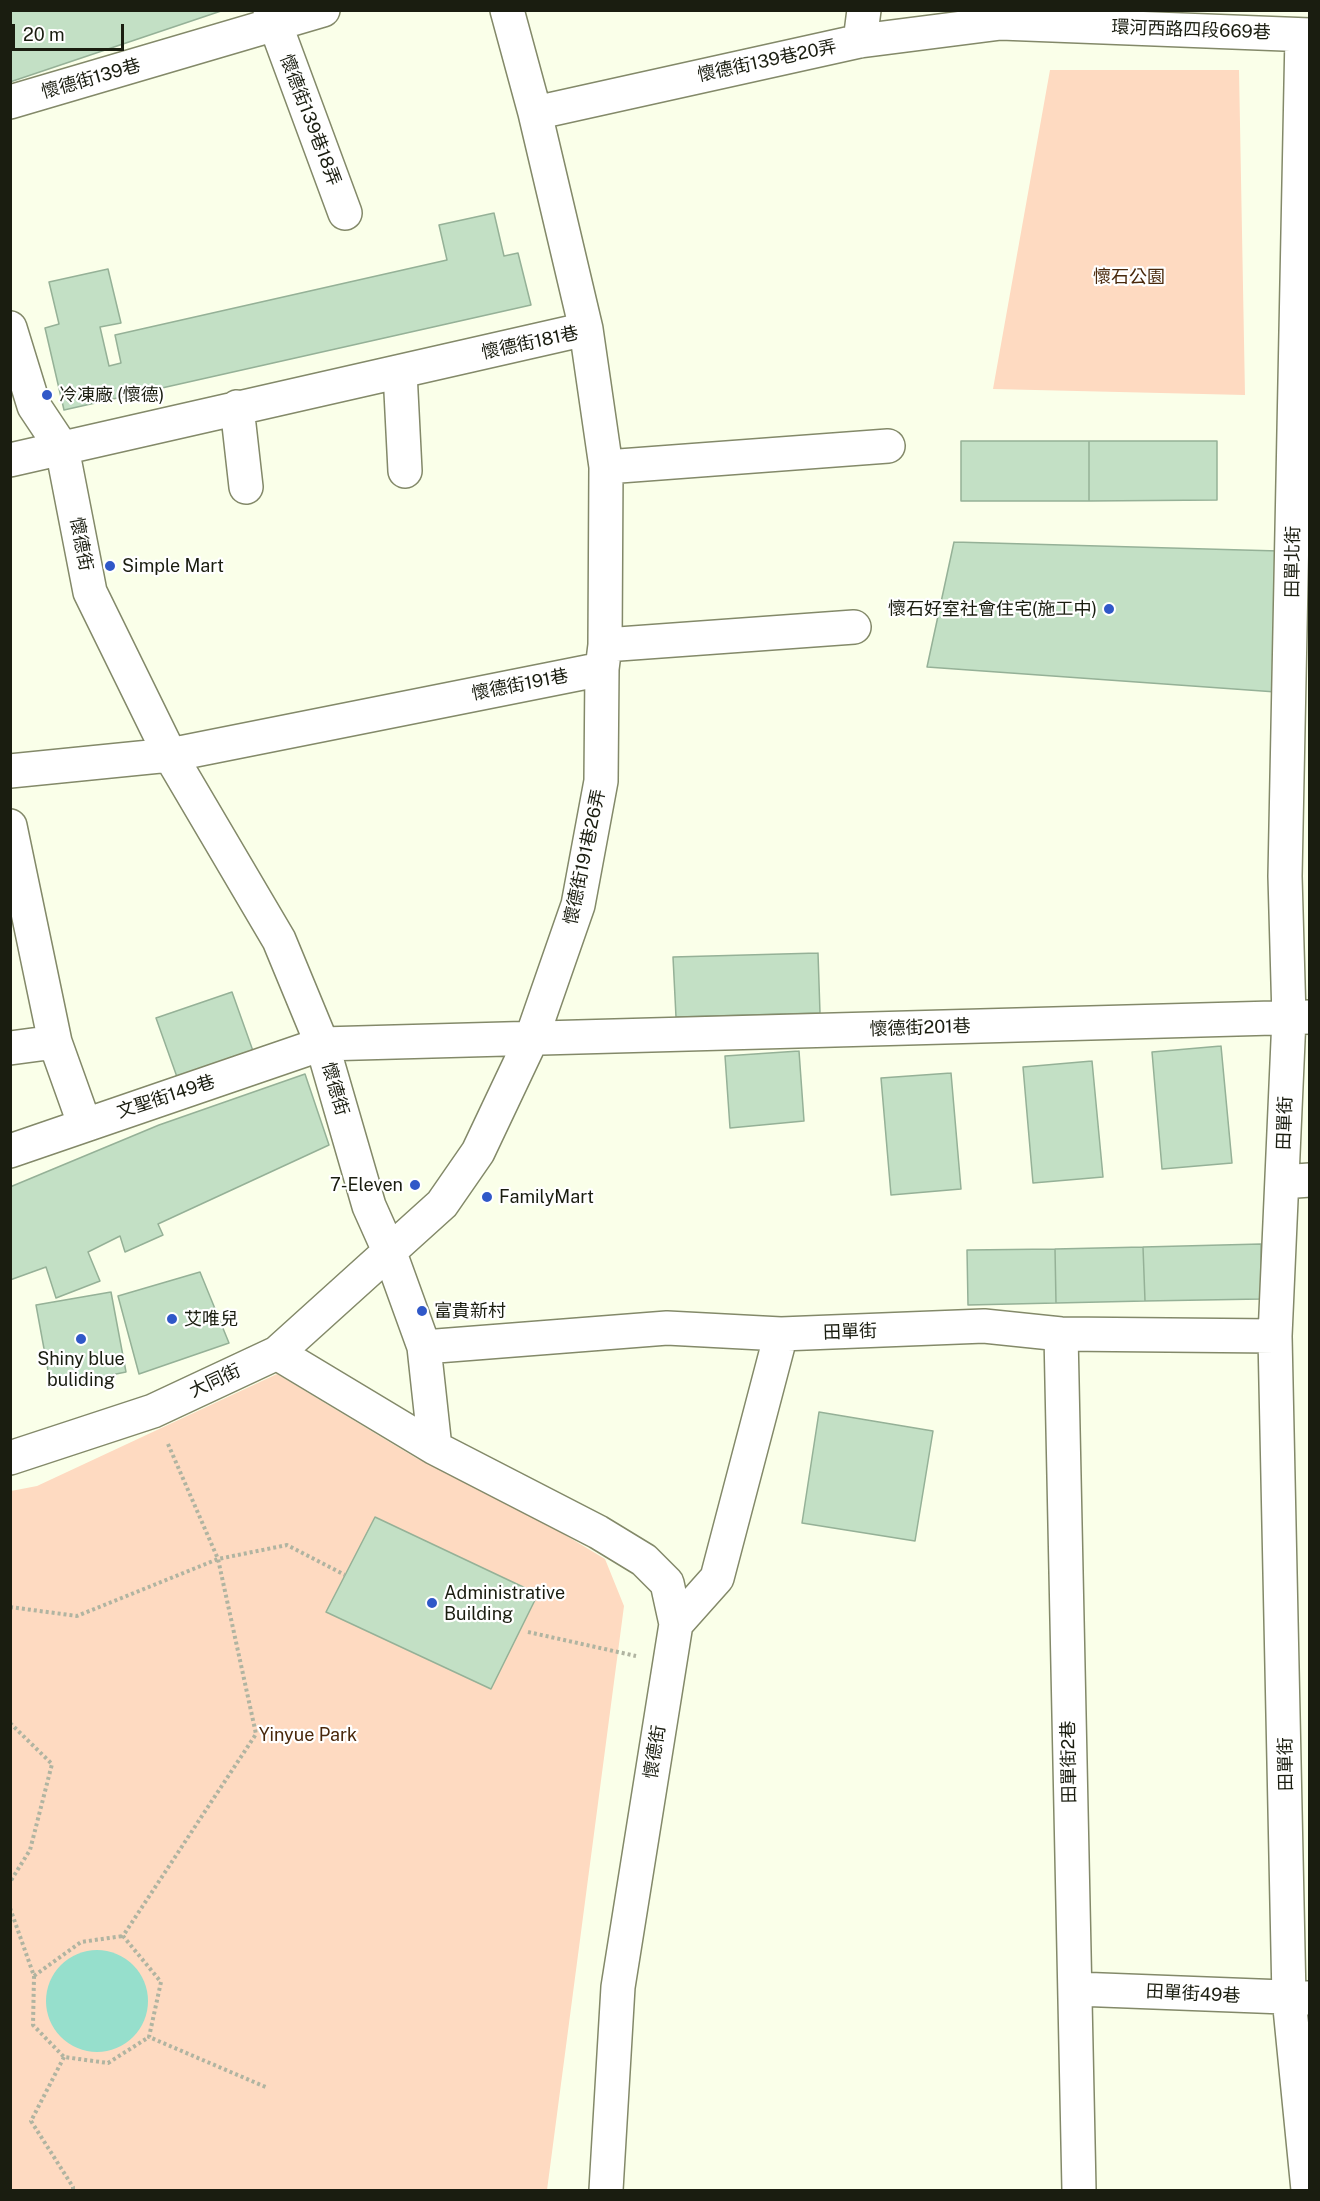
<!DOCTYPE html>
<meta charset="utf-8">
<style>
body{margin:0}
#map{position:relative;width:1320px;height:2201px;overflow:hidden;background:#faffe9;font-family:"Public Sans",sans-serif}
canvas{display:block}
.frame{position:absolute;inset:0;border:12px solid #1a1d10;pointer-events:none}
.scale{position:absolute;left:12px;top:24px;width:112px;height:27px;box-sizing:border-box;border:3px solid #1a1d10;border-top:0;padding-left:8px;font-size:18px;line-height:21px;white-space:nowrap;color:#1a1d10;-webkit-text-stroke:4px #fff;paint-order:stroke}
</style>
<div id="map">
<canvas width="1320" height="2201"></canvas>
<div class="frame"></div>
<div class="scale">20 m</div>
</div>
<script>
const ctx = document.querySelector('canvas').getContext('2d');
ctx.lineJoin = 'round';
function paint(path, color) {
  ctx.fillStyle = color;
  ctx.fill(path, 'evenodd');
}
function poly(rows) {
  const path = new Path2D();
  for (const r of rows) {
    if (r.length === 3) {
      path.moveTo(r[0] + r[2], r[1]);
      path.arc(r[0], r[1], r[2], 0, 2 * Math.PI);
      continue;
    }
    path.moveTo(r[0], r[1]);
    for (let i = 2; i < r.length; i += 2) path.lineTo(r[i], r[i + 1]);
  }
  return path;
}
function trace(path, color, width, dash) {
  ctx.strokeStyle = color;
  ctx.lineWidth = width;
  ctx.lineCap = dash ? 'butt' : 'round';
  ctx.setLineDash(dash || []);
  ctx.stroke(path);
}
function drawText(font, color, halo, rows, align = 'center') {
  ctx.font = font + ' "Public Sans","Noto Sans TC",sans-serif';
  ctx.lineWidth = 4.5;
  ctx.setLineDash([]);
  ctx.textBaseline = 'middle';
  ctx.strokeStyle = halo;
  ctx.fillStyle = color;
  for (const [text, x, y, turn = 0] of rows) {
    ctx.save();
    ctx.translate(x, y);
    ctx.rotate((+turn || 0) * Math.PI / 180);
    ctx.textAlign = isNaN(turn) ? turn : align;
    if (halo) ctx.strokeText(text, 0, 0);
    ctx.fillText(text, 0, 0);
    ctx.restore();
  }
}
paint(poly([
 [1050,70,1239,70,1245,395,993,389],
 [277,1374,416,1458,512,1503,605,1559,624,1606,547,2190,11,2190,11,1491,37,1486]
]), '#fedac1');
paint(poly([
 [97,2001,51]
]), '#96dfcc');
const building = poly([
 [10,10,33,11,224,10,10,82,10,10],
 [494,213,504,256,518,253,531,305,64,410,45,328,59,324,49,282,108,269,121,323,100,327,109,366,121,363,115,335,447,260,439,225,494,213],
 [961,441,1089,441,1089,501,961,501,961,441],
 [1089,441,1217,441,1217,500,1089,501,1089,441],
 [954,542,1279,551,1276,692,927,667,954,542],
 [818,953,820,1013,676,1017,673,957,818,953],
 [232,992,253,1051,177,1077,156,1018,232,992],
 [1221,1046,1232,1163,1162,1169,1152,1052,1221,1046],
 [799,1051,804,1121,730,1128,725,1056,799,1051],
 [1092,1061,1103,1177,1033,1183,1023,1067,1092,1061],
 [951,1073,961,1189,891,1195,881,1078,951,1073],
 [305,1074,329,1145,158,1224,163,1235,125,1252,120,1236,88,1252,100,1281,56,1298,46,1267,10,1280,10,1187,159,1125,305,1074],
 [1261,1244,1261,1299,1145,1301,1143,1247,1261,1244],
 [1143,1247,1145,1301,1056,1303,1055,1249,1143,1247],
 [1055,1249,1056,1303,968,1305,967,1250,1055,1249],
 [200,1272,229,1343,139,1374,118,1296,200,1272],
 [111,1292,126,1372,51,1387,36,1305,111,1292],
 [819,1412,933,1431,915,1541,802,1523,819,1412],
 [375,1517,538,1594,491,1689,326,1612,375,1517]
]);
paint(building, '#c3e0c5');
trace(building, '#95b197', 1.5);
const minor = poly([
 [270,10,345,213],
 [507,10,535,113,586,329],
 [1302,35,1285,876,1289,1018,1275,1336,1289,1998,1308,2190],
 [860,41,864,10],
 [10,102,323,10],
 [535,113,860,41,1001,23,1310,35],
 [10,328,34,406,62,448,90,592,170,755,279,940,322,1044,369,1206,390,1253,424,1347,435,1448],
 [400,372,405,471],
 [237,407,246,487],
 [10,460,586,329,606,467,888,446],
 [605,645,854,627],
 [10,771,170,755,602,669],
 [10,826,55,1042,84,1123],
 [10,1048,55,1042],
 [10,1151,322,1044,1310,1017],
 [1282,1182,1310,1180],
 [1061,1334,1079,2190],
 [424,1347,667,1328,781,1334,984,1326,1061,1334,1275,1336],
 [277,1353,435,1448,598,1532,644,1560,667,1583,676,1624,618,1987,606,2190],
 [10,1458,153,1411,277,1353,442,1204,478,1152,531,1040,578,905,601,781,602,669,605,645,606,467],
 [676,1624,717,1578,781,1334],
 [1076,1989,1310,1998]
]);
trace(minor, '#838969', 36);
trace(poly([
 [168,1444,218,1559,256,1734,123,1936,161,1982,149,2037,268,2088],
 [10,1607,77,1616,218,1559,287,1545,345,1575],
 [528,1632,636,1656],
 [10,1723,52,1764,30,1850,10,1882],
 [10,1908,34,1976,33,2025,64,2057,108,2063,149,2037],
 [34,1976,81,1942,123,1936],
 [64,2057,31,2121,73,2187,73,2190]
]), '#b0b4a1', 4, [3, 3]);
trace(minor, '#fff', 33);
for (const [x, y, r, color] of [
 [47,395,6,"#3058c8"],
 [110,566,6,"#3058c8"],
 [1109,609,6,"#3058c8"],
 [415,1185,6,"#3058c8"],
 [487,1197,6,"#3058c8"],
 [422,1311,6,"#3058c8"],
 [172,1319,6,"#3058c8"],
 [81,1339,6,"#3058c8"],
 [432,1603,6,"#3058c8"]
]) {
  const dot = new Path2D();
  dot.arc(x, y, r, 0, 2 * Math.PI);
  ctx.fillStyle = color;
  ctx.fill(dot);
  trace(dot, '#fff', 2);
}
drawText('18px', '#1a1d10', '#fff', [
 ["環河西路四段669巷",1191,30,2],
 ["懷德街139巷20弄",767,61,-12],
 ["懷德街139巷",91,79,-16],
 ["懷德街139巷18弄",310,120,69],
 ["懷德街181巷",530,343,-12],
 ["懷德街",81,544,79],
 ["田單北街",1293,562,-89],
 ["懷德街191巷",520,685,-11],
 ["懷德街191巷26弄",585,857,-78],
 ["懷德街201巷",920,1028,-2],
 ["懷德街",335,1089,74],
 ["文聖街149巷",166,1097,-18],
 ["田單街",1285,1123,-88],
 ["田單街",850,1332,-2],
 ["大同街",215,1381,-25],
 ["懷德街",655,1752,-81],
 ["田單街2巷",1069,1762,-91],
 ["田單街",1286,1764,-91],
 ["田單街49巷",1193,1994,3]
]);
drawText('18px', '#49280b', '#fff', [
 ["懷石公園",1129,277],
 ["Yinyue Park",308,1735]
]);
drawText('18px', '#1a1d10', '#fff', [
 ["冷凍廠 (懷德)",59,395],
 ["Simple Mart",122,566],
 ["懷石好室社會住宅(施工中)",1097,609,"right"],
 ["7-Eleven",403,1185,"right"],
 ["FamilyMart",499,1197],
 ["富貴新村",434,1311],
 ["艾唯兒",184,1319],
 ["Shiny blue",81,1359,"center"],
 ["buliding",81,1380,"center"],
 ["Administrative",444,1593],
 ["Building",444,1614]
], 'left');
</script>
